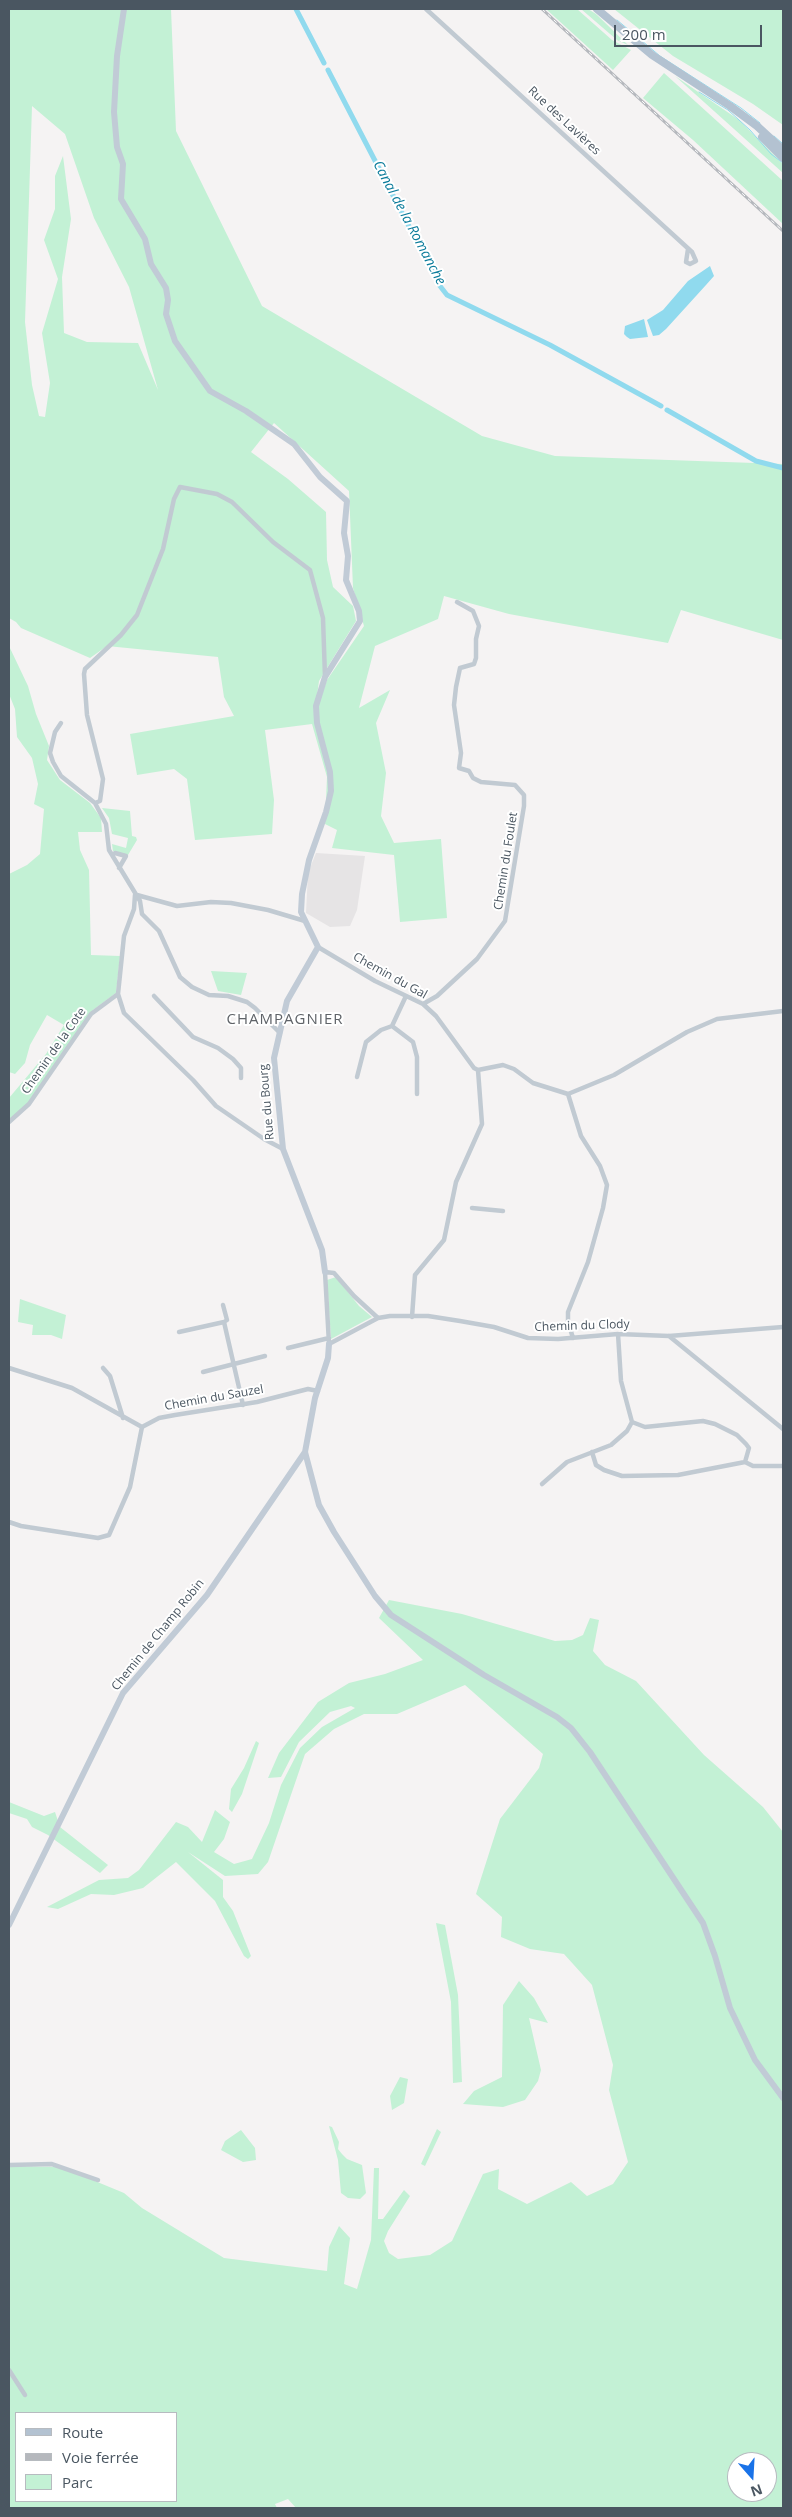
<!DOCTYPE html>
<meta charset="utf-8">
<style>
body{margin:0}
#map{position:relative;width:792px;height:2517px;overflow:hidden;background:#f5f3f3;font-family:"Open Sans",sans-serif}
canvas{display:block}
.frame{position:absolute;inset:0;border:10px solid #4a5661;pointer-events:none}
.legend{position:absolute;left:15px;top:2412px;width:162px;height:90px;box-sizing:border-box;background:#fff;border:1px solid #b7bbc0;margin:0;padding:6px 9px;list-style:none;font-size:15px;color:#4a5661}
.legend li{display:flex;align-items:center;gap:10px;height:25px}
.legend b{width:25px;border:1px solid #b7bbc0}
.north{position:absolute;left:727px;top:2452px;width:50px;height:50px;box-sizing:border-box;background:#fff;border:1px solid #b7bbc0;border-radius:50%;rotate:161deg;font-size:14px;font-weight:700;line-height:20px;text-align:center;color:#4a5661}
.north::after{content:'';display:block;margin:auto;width:18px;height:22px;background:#1a73e8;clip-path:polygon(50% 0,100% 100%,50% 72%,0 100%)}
.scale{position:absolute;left:614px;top:25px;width:148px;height:22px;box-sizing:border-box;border:2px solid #4a5661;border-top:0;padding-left:6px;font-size:15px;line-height:18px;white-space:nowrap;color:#4a5661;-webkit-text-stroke:4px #fff;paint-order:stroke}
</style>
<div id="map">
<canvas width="792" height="2517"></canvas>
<div class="frame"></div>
<ul class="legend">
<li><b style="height:6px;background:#b3c2d1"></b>Route</li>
<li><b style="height:6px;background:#b5b8bd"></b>Voie ferrée</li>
<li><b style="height:14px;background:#c3f1d5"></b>Parc</li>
</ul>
<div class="north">N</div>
<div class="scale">200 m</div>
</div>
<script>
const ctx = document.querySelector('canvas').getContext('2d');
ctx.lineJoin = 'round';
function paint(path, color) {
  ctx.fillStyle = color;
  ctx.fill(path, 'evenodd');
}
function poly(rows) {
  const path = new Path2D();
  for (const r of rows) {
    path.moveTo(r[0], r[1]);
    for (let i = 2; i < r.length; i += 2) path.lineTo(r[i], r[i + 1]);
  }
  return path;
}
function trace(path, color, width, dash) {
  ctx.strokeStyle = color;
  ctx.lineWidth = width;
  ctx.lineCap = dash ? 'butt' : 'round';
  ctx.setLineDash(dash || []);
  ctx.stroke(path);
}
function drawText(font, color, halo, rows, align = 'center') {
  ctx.font = font + ' "Open Sans",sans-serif';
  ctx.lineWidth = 4;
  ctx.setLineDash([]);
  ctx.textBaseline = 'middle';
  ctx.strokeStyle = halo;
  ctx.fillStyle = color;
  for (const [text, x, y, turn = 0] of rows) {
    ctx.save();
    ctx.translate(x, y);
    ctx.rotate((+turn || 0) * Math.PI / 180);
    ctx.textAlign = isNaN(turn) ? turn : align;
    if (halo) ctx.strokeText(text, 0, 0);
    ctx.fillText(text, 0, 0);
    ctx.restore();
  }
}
paint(poly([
 [316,853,365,856,357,910,350,926,330,927,306,913,308,873]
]), '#e6e4e5');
paint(poly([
 [9,9,171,9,176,131,262,306,482,436,555,456,783,464,783,640,681,610,668,643,509,614,444,596,438,619,375,646,359,708,390,690,376,723,386,773,381,816,394,843,441,839,447,918,400,922,394,855,332,848,337,830,325,824,327,777,312,724,265,730,274,800,272,834,195,840,187,779,174,769,137,775,130,734,234,716,224,697,218,657,107,646,90,658,21,628,16,622,9,618],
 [32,106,65,134,94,218,129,287,158,390,138,343,87,342,64,333,62,277,71,219,63,156,55,176,55,209,44,240,58,279,42,333,50,383,45,417,39,416,32,385,25,322],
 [274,423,349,491,353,588,364,626,327,680,314,718,319,681,356,621,353,606,333,587,327,560,326,512,288,479,251,452],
 [546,9,577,9,612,40,631,50,613,70],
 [581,9,588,9,596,14,628,45,617,40],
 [614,9,783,9,783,125,753,104,673,56],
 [664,73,783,181,783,224,693,140,643,98],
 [675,76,739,120,783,164,783,173],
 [9,646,28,686,36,714,49,746,47,760,60,780,90,803,101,818,102,832,78,832,80,850,89,870,91,955,120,956,116,993,93,1010,26,1106,9,1123,9,1098,46,1054,64,1025,47,1015,30,1045,25,1063,15,1074,9,1072,9,874,27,865,40,854,44,809,34,804,38,784,32,758,17,737,15,709,9,694],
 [102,808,130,811,132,836,136,837,137,840,128,855,113,851,112,844,126,848,128,838,112,834,109,818],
 [211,971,247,973,241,995,218,991],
 [336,1277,359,1306,372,1317,331,1339,327,1280],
 [20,1299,66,1315,62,1339,51,1335,32,1335,33,1325,18,1322],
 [389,1600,462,1614,555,1641,572,1640,583,1635,590,1618,599,1620,593,1651,605,1665,636,1681,704,1755,763,1807,783,1832,783,2508,296,2508,288,2499,275,2504,277,2508,9,2508,9,2166,61,2167,124,2193,142,2208,224,2258,327,2271,329,2247,339,2226,350,2238,344,2284,357,2289,371,2240,374,2168,379,2168,378,2219,383,2219,404,2190,410,2196,388,2231,384,2241,389,2253,398,2259,430,2255,452,2241,483,2174,499,2169,498,2189,527,2204,571,2182,587,2196,613,2184,628,2162,609,2090,613,2065,592,1985,564,1954,530,1949,501,1937,502,1917,476,1894,500,1819,539,1768,543,1754,465,1685,397,1714,364,1714,334,1729,305,1754,268,1862,258,1874,225,1876,188,1852,223,1880,223,1897,233,1911,251,1956,248,1959,244,1956,215,1901,176,1862,143,1888,114,1895,91,1894,58,1909,47,1907,99,1880,128,1878,139,1870,176,1822,188,1827,202,1842,215,1810,230,1822,224,1839,214,1852,234,1864,252,1859,269,1823,281,1785,300,1748,322,1727,355,1708,351,1706,330,1712,299,1742,281,1777,268,1778,279,1753,318,1702,349,1683,385,1674,423,1660,379,1618],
 [16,2413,176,2413,176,2501,16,2501],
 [737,2462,767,2462,767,2492,737,2492],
 [256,1741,259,1743,242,1794,232,1812,229,1809,231,1789,244,1768],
 [9,1802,44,1816,55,1812,60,1827,108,1865,100,1873,48,1835,32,1827,27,1819,9,1813],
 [436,1923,445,1925,458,1995,462,2082,453,2083,451,2002],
 [519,1981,534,1998,548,2023,529,2018,541,2070,538,2081,525,2100,503,2107,463,2104,474,2091,502,2077,503,2005],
 [400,2077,408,2079,404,2103,392,2110,390,2096],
 [329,2126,332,2127,339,2142,338,2149,342,2154,347,2159,362,2165,366,2193,360,2199,348,2198,341,2193,338,2160],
 [437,2129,441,2132,425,2166,421,2164],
 [241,2130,255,2148,256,2160,243,2162,221,2150,225,2141]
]), '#c3f1d5');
paint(poly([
 [710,266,714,276,706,285,666,329,659,335,653,336,647,320,663,310,688,281],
 [644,319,648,337,630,339,627,337,624,334,625,326]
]), '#90daee');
trace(poly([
 [617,20,660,56,741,108,760,123],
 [699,92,728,110,750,130,771,154,783,163],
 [774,136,783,144]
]), '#90daee', 1);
trace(poly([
 [296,9,324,63],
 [328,70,440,286,447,295,550,345,661,406],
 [667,410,756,461,783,468]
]), '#90daee', 5);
trace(poly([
 [426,9,692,252,696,261,690,264,686,262,688,249],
 [61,723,55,732,50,753,53,762,61,776,95,803],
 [95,803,100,801,103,779,87,715,84,674,85,669,121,635,137,615,163,549,174,499,180,487,217,494,232,502,273,542,310,570,323,618,325,677],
 [95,803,106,824,109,850,140,901,142,914,159,931,180,977,192,987,209,995,228,996,247,1002,255,1008,280,1033],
 [112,855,115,853,126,856,119,868],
 [135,895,134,909,124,936,118,994,124,1013,193,1080,216,1106,264,1139,283,1149],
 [137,895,177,906,211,902,231,903,268,910,305,921],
 [318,947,375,981,423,1004,436,1016,474,1068,478,1070,503,1065,514,1069,533,1083,568,1094],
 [154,996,193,1037,218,1048,233,1059,241,1068,241,1078],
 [423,1004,437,996,477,959,505,921,524,806,524,795,515,785,481,782,473,778,469,771,459,768,461,753,454,705,456,687,460,668,474,664,476,658,476,639,479,626,473,611,457,602],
 [392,1026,413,1042,417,1057,417,1094],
 [357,1077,366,1042,381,1030,392,1026,406,996],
 [568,1094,581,1136,600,1166,607,1185,603,1208,588,1262,568,1312,568,1322,573,1338],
 [568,1094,614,1075,687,1032,717,1019,783,1011],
 [9,1122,29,1104,91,1014,118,994],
 [472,1208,503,1211],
 [223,1305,227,1320,224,1322],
 [412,1317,415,1275,444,1240,456,1182,482,1124,478,1070],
 [179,1332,224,1322,243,1405],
 [669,1336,783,1429],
 [329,1344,378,1318,390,1316,428,1316,460,1321,494,1327,528,1338,558,1339,618,1334,669,1336,783,1327],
 [329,1344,325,1272,334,1273,354,1296,378,1318],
 [288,1348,329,1338],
 [9,1368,72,1388,142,1427],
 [103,1368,110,1376,123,1418],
 [203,1372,265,1356],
 [632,1422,645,1427,703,1421,715,1424,737,1435,746,1444,749,1448,745,1462],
 [142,1427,159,1418,175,1415,257,1402,308,1389,318,1391],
 [592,1452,596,1465,604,1470,622,1476,678,1475,745,1462,753,1466,783,1466],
 [542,1484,567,1462,611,1445,627,1431,632,1422,621,1381,618,1334],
 [9,1522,21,1526,98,1538,109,1535,130,1487,142,1427],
 [9,2165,52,2164,98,2180],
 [9,2370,25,2395]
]), '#c1cad2', 4.5);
trace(poly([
 [124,9,117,56,114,112,117,147,123,164,121,199,145,239,151,264,166,288,168,300,166,314,175,341,210,391,246,411,294,444,320,477,347,501,344,533,348,556,346,580,359,611,360,621,325,677,316,706,317,723,330,772,331,791,326,812,309,860,302,894,301,912,318,947,287,1001,274,1058,283,1149,322,1250,325,1272],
 [329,1344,328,1358,315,1398,305,1452,319,1505,334,1532,375,1596,391,1615,484,1675,557,1717,571,1728,590,1752,703,1923,715,1956,730,2008,755,2060,783,2098],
 [9,1925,123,1693,207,1595,305,1452]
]), '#c1cbd6', 6);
trace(poly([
 [597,9,652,55,730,106,757,126,783,150],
 [762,137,783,158]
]), '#b3c2d1', 8);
const rail = poly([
 [542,9,783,231]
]);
trace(rail, '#b5b8bd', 3);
trace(rail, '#fff', 1, [4]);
drawText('12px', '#4a5661', '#fff', [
 ["Rue des Lavières",564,121,43],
 ["Chemin du Foulet",506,861,-81],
 ["Chemin du Gal",390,976,29],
 ["Chemin de la Cote",54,1051,-55],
 ["Rue du Bourg",267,1102,-95],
 ["Chemin du Clody",582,1326,-2],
 ["Chemin du Sauzel",214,1398,-10],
 ["Chemin de Champ Robin",158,1635,-51]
]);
drawText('italic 14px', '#0c7c9b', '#fff', [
 ["Canal de la Romanche",409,223,62]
]);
ctx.letterSpacing = '1px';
drawText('15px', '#5f6368', '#fff', [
 ["CHAMPAGNIER",285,1020]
]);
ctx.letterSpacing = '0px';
</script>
